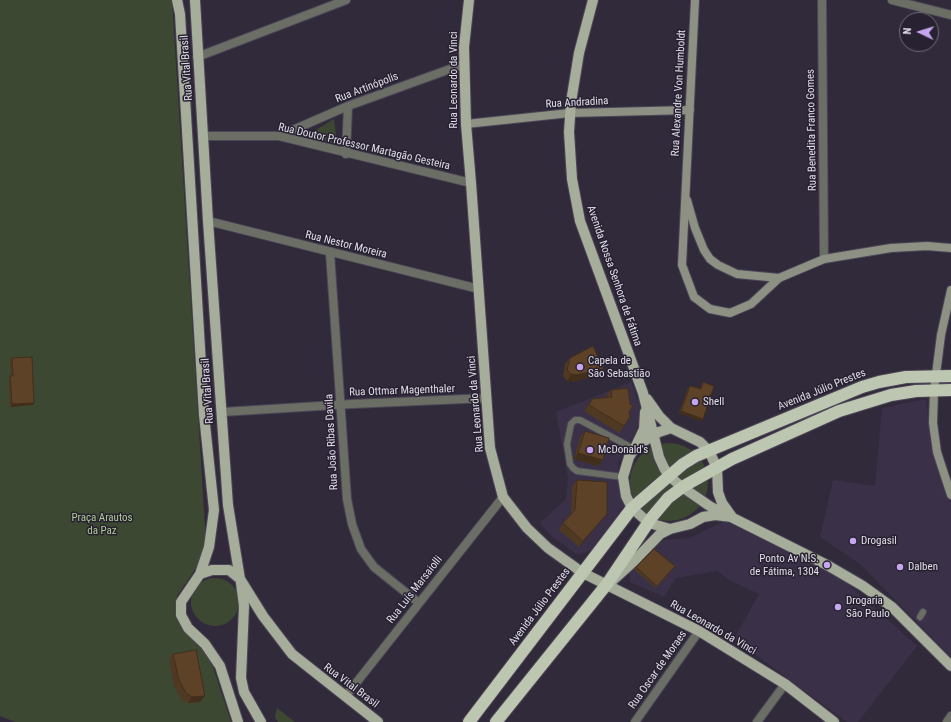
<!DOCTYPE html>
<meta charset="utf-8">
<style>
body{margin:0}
#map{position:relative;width:951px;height:722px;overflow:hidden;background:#312a3b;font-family:"Roboto Condensed",sans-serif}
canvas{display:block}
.north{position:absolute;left:899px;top:12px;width:40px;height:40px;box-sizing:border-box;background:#272131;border:1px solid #716c7a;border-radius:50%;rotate:274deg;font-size:11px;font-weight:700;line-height:16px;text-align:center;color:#e0dce7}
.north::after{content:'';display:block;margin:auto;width:14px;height:18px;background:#c7a6ef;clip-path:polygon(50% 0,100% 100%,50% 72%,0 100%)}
</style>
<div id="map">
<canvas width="951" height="722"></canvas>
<div class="north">N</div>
</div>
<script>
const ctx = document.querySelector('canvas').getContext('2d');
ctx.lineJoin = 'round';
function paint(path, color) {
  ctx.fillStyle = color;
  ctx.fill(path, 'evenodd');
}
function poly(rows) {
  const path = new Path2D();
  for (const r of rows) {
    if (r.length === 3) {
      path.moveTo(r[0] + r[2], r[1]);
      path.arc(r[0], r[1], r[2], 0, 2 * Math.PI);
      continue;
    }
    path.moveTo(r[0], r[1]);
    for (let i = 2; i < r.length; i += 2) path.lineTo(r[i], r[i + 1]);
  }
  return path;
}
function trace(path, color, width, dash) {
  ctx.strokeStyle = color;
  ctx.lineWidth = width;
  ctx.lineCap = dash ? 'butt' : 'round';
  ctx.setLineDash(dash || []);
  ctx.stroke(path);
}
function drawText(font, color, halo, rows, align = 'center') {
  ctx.font = font + ' "Roboto Condensed",sans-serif';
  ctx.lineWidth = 3;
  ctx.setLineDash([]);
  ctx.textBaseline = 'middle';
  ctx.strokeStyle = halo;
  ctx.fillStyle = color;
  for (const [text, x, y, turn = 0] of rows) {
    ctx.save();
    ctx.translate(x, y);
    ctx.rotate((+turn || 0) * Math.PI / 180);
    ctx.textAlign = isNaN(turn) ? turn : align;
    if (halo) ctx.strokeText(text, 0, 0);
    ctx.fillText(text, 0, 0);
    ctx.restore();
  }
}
paint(poly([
 [631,382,642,412,634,436,618,463,619,491,624,506,592,550,578,555,551,536,540,523,566,499,568,478,556,412],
 [926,399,931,447,946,496,951,503,951,657,860,564,820,537,833,480,875,486,882,408],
 [725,521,839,576,917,646,858,722,847,722,734,639,759,594,733,582,717,571,676,578,664,597,630,582,630,572,648,550,663,540,690,538]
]), '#3a3148');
paint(poly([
 [0,0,172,0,205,527,205,547,198,565,177,596,175,610,178,621,185,631,206,653,212,664,231,722,15,722,0,716],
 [334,119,337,144,306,136],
 [669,482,39],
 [215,602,24],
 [277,708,295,722,278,722,275,717]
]), '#3d4833');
const lane = poly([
 [623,477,577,471,573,468,570,464,567,444,571,424,575,420,580,420,634,449],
 [920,617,923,612]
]);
const street = poly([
 [822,0,824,259],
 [892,0,951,15],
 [197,57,346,0],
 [204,136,279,136,471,183],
 [279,136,348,106,464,64],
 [346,154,348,106],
 [208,221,479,289],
 [330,253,347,499,352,524,361,549,374,567,419,603],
 [222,412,352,404,487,398],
 [345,697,503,497],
 [635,722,699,631],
 [757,722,785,684],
 [947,722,951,716]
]);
const secondary = poly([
 [695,0,682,265,694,297,710,309,730,313,751,304,779,278,824,259,891,248,927,246,951,248],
 [466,124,570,113,690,110],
 [687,200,695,228,704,250,710,259,718,265,737,274,779,278],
 [951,290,941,335,934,390,933,423,937,452,951,495]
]);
const primary = poly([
 [177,0,180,14,204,415,214,510,209,547,200,574,181,602,181,615,188,628,205,644,220,666,238,722],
 [195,0,208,221,228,505,240,579,263,616,292,654,378,722],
 [469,0,464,47,466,124,471,183,490,448,503,497,527,528,548,548,583,573,699,631,785,684,834,722],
 [593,0,579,53,571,102,569,132,572,179,580,221,643,393,659,457,664,468,669,476,682,487,711,507,827,565,863,586,892,607,951,666],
 [647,399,659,416,671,428],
 [671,428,700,442,709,451,717,468,718,492,722,503,732,517,715,515,703,517,690,524,670,529,649,523,632,508,626,496,623,477,629,457,636,446,659,432,671,428],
 [636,446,644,429,645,412],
 [200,574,212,570,229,570,240,579],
 [612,581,634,561,660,534,670,529],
 [241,583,244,606,241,678,244,692,261,722]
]);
const highway = poly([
 [469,722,632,508,683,464,696,456,862,387,879,382,906,377,951,376],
 [496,722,607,584,652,517,668,498,684,486,732,459,839,411,891,395,916,391,951,390]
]);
trace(lane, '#4d4657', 8);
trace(street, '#4d4657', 10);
trace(secondary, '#4d4657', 10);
trace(primary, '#4d4657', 12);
trace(highway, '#4d4657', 14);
trace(lane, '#6a6e65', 6);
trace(street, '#6a6e65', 8);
trace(secondary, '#8c9183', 8);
trace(primary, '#a6ad9b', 10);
trace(highway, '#bdc6b0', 12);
paint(poly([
 [12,358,34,403,33,405,10,407,9,378,10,376,11,376,10,360],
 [570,358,604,369,599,375,572,382,567,381,563,376,565,364],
 [703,382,703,419,701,421,679,413,688,388,690,386,700,389],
 [611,390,629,412,624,426,619,433,584,411,592,399,607,397,606,396],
 [585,431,603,460,598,466,574,459,580,437],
 [577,480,607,514,602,520,579,547,559,530,563,523,571,515,572,487],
 [636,567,673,569,656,588,634,569],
 [173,654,200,702,188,703,181,699,174,686,169,660]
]), '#503922');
paint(poly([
 [604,369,599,375,572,382,567,381,571,374],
 [34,403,33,405,10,407,12,404],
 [681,411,703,419,701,421,679,413],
 [578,453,603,460,598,466,574,459],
 [607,514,602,520,579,547,583,541],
 [205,696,200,702,188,703,192,697]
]), '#412e1b');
const building = poly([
 [593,346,604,369,576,375,571,374,567,370,570,358,593,346],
 [32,357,34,403,12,404,10,376,13,376,12,358,32,357],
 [703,382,714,386,703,419,681,411,690,386,701,389,703,382],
 [628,388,630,404,633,406,629,412,630,417,624,426,589,405,592,399,612,397,611,390,628,388],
 [585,431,609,438,603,460,578,453,585,431],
 [577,480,607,482,607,514,583,541,563,523,575,510,577,480],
 [654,549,675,566,657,586,636,567,654,549],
 [196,650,205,696,192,697,186,693,179,680,173,654,196,650]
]);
paint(building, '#5d4227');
trace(building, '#412e1b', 1);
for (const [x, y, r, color] of [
 [580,367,4,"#c7a6ef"],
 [695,402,4,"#c7a6ef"],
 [590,450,4,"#c7a6ef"],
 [853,541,4,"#c7a6ef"],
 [827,565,4,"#c7a6ef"],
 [900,567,4,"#c7a6ef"],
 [838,607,4,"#c7a6ef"]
]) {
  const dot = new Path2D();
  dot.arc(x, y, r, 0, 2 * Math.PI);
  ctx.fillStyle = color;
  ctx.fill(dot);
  trace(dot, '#272131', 1.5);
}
drawText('11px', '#e0dce7', '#272131', [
 ["Rua Vital Brasil",187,68,-94],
 ["Rua Leonardo da Vinci",454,80,-90],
 ["Rua Artinópolis",367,88,-21],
 ["Rua Alexandre Von Humboldt",679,93,-87],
 ["Rua Andradina",577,103,-3],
 ["Rua Benedita Franco Gomes",812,130,-91],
 ["Rua Doutor Professor Martagão Gesteira",364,147,13],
 ["Rua Nestor Moreira",346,245,14],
 ["Avenida Nossa Senhora de Fátima",614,276,71],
 ["Avenida Júlio Prestes",822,390,-22],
 ["Rua Vital Brasil",208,391,-94],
 ["Rua Ottmar Magenthaler",402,391,-2],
 ["Rua Leonardo da Vinci",476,404,-95],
 ["Rua João Ribas Davila",332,442,-93],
 ["Rua Luís Marsaiolli",415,590,-52],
 ["Avenida Júlio Prestes",540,607,-53],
 ["Rua Leonardo da Vinci",713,628,30],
 ["Rua Oscar de Moraes",658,670,-55],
 ["Rua Vital Brasil",351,686,37]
]);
drawText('11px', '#e0dce7', '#272131', [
 ["Capela de",588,361],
 ["São Sebastião",588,374],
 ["Shell",703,402],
 ["McDonald's",598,450],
 ["Drogasil",861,541],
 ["Ponto Av N.S.",819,559,"right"],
 ["de Fátima, 1304",819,572,"right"],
 ["Dalben",908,567],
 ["Drogaria",846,601],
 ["São Paulo",846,614]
], 'left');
drawText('11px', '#aecd93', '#272131', [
 ["Praça Arautos",102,518],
 ["da Paz",102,531]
]);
</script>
